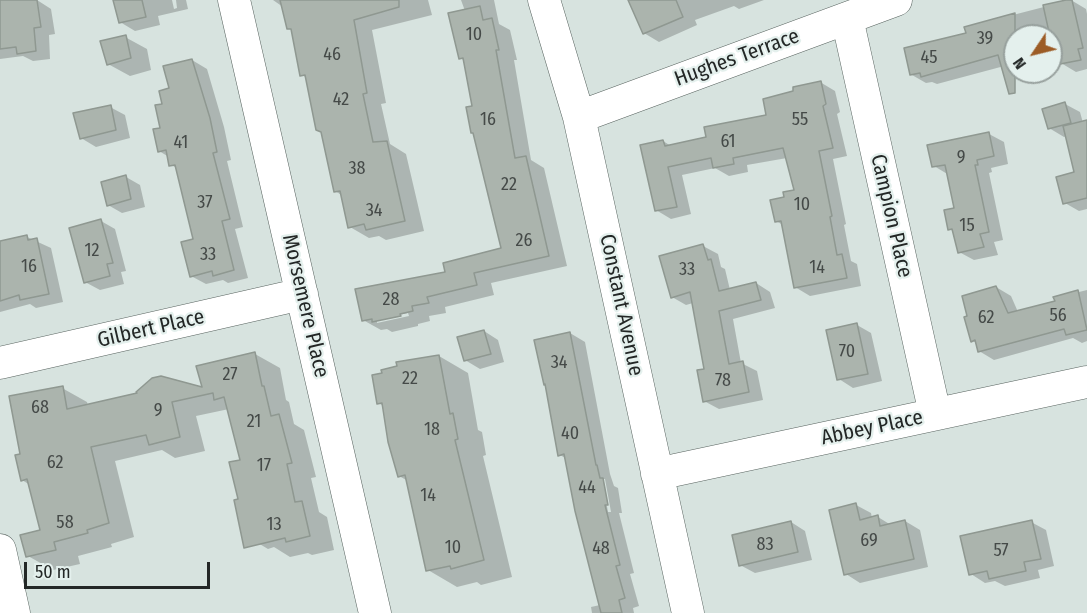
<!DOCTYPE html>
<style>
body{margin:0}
#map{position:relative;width:1087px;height:613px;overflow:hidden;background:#d7e3df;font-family:"Fira Sans Condensed",sans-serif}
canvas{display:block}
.north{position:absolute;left:1003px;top:24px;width:60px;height:60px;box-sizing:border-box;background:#e4f0ed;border:2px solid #97a09d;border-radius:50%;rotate:235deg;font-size:16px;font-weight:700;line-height:24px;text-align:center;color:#232726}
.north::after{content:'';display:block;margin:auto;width:21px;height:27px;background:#9c5c26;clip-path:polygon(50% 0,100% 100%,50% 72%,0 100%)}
.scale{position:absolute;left:24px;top:562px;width:186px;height:27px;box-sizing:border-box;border:3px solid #232726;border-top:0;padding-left:8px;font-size:18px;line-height:21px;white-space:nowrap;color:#232726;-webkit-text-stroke:4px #e4f0ed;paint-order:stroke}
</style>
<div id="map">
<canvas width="1087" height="613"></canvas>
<div class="north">N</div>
<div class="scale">50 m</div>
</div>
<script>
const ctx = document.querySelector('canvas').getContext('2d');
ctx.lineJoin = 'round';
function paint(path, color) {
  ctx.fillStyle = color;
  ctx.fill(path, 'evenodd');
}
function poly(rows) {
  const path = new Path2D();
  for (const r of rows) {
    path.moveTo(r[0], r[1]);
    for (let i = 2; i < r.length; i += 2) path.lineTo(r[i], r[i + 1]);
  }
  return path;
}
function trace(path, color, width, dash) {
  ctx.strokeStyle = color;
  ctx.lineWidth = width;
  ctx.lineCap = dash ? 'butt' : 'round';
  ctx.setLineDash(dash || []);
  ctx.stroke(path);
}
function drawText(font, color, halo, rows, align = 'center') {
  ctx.font = font + ' "Fira Sans Condensed",sans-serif';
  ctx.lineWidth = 4.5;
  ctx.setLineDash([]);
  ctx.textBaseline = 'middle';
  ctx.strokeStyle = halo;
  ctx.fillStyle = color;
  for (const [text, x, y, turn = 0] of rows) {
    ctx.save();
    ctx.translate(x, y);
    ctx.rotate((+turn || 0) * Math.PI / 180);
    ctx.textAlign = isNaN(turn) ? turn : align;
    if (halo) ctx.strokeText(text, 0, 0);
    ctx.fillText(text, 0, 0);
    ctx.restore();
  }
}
paint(poly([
 [0,0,37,0,51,9,55,34,49,35,50,59,33,61,23,56,0,59],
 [115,0,172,0,174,9,177,8,176,0,186,0,188,9,158,16,160,25,135,31,120,22],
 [273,0,428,0,432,15,372,30,386,103,381,104,390,144,406,154,424,231,386,240,379,236,369,238,350,227,343,196,335,191,322,132,307,78,302,75,293,31,289,28,283,7],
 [461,0,494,0,499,24,510,30,517,60,514,60,531,160,544,168,567,266,491,283,494,295,445,307,446,313,429,316,430,321,418,324,418,326,392,332,387,329,381,330,363,320,447,273,502,249,465,61,460,58,465,11],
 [408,313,409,316,377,323,377,320],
 [630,0,764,0,739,9,734,6,695,20,697,25,659,42,644,33],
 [1071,0,1086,9,1087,14,1087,69,1076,72,1061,63,1060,59,1051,61,1051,36,1015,36,1015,69,1008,65,937,84,932,82,926,83,912,75,967,34,978,24],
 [125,37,147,49,151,70,130,76,108,64],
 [192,60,207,69,224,127,231,160,227,161,243,227,235,229,248,278,228,283,223,280,206,284,191,276,195,240,177,168,171,165,169,157,159,151,163,105,171,89],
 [820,82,835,91,840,112,837,114,847,156,833,159,846,224,844,225,851,261,857,264,861,286,810,296,795,287,783,225,776,221,786,198,795,191,787,158,747,165,748,172,729,176,715,168,682,175,691,214,671,219,656,210,663,141,671,146,708,138,768,116,795,92],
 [1065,104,1080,112,1083,123,1087,122,1087,209,1079,211,1065,203,1075,173,1067,136,1064,137,1049,128],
 [110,107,125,115,130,138,96,147,81,138],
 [989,134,1004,142,1008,164,991,168,992,172,989,173,1003,240,994,242,998,255,974,260,959,252,955,232,949,229,956,209,949,175,934,166],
 [126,177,140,185,145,207,122,213,108,205],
 [101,221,115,229,126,271,121,272,124,284,100,290,85,282],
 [27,237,51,248,63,302,36,308,30,304,0,312,0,251],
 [703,246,718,254,721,267,725,269,730,290,756,283,770,292,775,308,733,319,741,363,757,371,763,400,719,409,704,401,706,370,693,303,686,305,672,297],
 [996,287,1011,296,1018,312,1057,302,1055,298,1087,290,1087,341,1082,343,1073,338,994,360,979,351,977,343,972,341],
 [857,325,871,333,882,381,853,388,839,379],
 [484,331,498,340,504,362,480,369,465,360],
 [570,333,585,342,610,474,614,486,618,488,622,513,619,513,634,573,630,574,639,606,633,608,634,613,592,613,591,607,600,605,567,459,560,455],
 [602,479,605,479,611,512,608,512],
 [255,354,280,368,286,400,289,402,294,424,304,430,316,477,311,478,319,512,327,517,334,550,312,555,308,553,290,557,274,547,268,549,243,534,239,501,242,461,229,409,196,416,205,451,175,458,162,450,115,461,134,537,111,544,112,547,78,556,80,564,53,570,28,556,42,531,30,485,22,480,22,455,62,388,87,402,88,406,204,389],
 [439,356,468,373,478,430,482,432,486,455,483,456,512,577,481,585,477,582,457,587,428,570,408,481,399,476,384,407,379,403],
 [856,505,871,513,872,518,878,517,891,525,905,521,920,530,928,567,860,583,846,574],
 [791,522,805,531,812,560,755,573,740,565],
 [1031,522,1046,530,1054,566,1038,570,1040,578,1005,586,995,581,985,583,971,574]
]), '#0003');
const building = poly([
 [0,0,37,0,41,27,34,28,36,51,17,54,16,47,0,49,0,0],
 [113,0,142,0,146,17,119,23,113,0],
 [280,0,399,0,399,7,354,20,367,93,363,94,373,142,387,141,405,221,366,230,364,224,348,228,340,191,334,192,321,132,316,130,305,75,300,76,291,29,287,29,280,0],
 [628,0,676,0,683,17,643,34,628,0],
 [1066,0,1072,0,1083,48,1078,49,1081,60,1060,64,1057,54,1054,55,1043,5,1066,0],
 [480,6,483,20,492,18,499,50,496,50,515,158,526,156,549,256,474,273,477,285,427,297,429,303,412,306,413,311,400,314,401,316,372,322,372,319,362,321,355,289,445,272,443,263,501,248,473,133,471,133,466,107,472,106,463,58,459,59,448,13,480,6],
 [1015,13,1015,93,1009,94,998,55,921,77,920,73,910,75,904,48,966,33,964,27,1015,13],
 [126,35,131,58,107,65,100,41,126,35],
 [192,59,210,118,217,152,213,153,230,219,222,221,234,270,213,276,212,271,190,277,181,242,193,239,175,165,169,166,166,150,158,152,153,129,160,128,155,105,162,104,159,91,169,88,163,66,192,59],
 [821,81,826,104,823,106,833,148,819,151,832,216,830,217,837,255,842,254,847,278,794,288,781,221,775,222,770,200,784,197,783,192,794,190,783,148,733,158,734,164,713,168,711,158,668,167,677,207,655,211,640,145,663,140,665,146,706,137,704,127,766,115,763,99,793,91,793,87,821,81],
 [1065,102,1071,123,1048,129,1042,109,1065,102],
 [111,105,116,130,80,139,73,113,111,105],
 [1087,120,1087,198,1063,204,1056,177,1074,172,1063,126,1087,120],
 [989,132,994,156,977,160,978,165,975,165,989,232,980,234,984,247,958,253,952,229,948,230,944,210,954,208,945,165,932,167,927,145,989,132],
 [126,175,131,199,107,206,101,182,126,175],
 [101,219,113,263,107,264,110,276,84,283,69,228,101,219],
 [27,235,28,240,37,238,49,294,20,300,19,295,0,301,0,241,27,235],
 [703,244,708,260,711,259,719,291,756,282,761,300,719,311,729,364,743,361,749,392,703,402,697,370,704,369,690,292,671,298,659,256,703,244],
 [996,286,1008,313,1055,301,1053,297,1078,290,1087,330,1066,335,1064,329,978,352,975,340,971,342,964,317,967,316,962,296,996,286],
 [857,323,868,374,837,380,826,330,857,323],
 [484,330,491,354,464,361,457,337,484,330],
 [570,332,596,465,597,465,600,478,603,478,608,505,605,505,620,565,616,566,625,598,619,600,622,613,601,613,575,511,564,454,558,456,545,384,544,385,534,340,570,332],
 [255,352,262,386,264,386,271,416,279,414,292,463,287,464,295,502,302,501,310,536,286,542,285,538,244,548,234,500,238,499,229,462,240,460,224,397,214,400,213,393,172,402,180,437,149,445,146,435,91,447,109,523,87,530,88,533,54,542,56,550,26,557,20,535,40,530,27,479,21,481,15,455,20,454,9,396,63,386,67,409,137,393,136,392,152,378,161,376,202,387,196,366,255,352],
 [439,355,450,414,453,413,458,439,455,440,484,560,451,569,450,566,426,571,405,475,398,477,388,442,382,403,377,404,372,375,382,373,381,370,397,366,396,362,439,355],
 [856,503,860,520,878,515,880,526,905,520,914,559,844,575,829,510,856,503],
 [1032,520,1041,559,1024,562,1026,571,989,579,987,571,969,575,960,536,1032,520],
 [791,521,798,552,739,566,732,535,791,521]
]);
paint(building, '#abb4ad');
trace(building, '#8f9891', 1.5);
const minor = poly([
 [234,0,375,613],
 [544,0,579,117,688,613],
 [847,18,935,414],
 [579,117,896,0],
 [0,363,302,294],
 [657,474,1087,382],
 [0,550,14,613]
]);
trace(minor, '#596460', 33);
trace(minor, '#fff', 32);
drawText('18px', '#454a48', null, [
 ["10",474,35],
 ["39",985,39],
 ["46",332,55],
 ["45",929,58],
 ["42",341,100],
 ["16",488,120],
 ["55",800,120],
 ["61",728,142],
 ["41",181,143],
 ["9",961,158],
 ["38",357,169],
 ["22",509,185],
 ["37",205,203],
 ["10",802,205],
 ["34",374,211],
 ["15",967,226],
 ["26",524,241],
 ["12",92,251],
 ["33",208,255],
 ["16",29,267],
 ["14",817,268],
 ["33",687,270],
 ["28",391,300],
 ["56",1058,316],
 ["62",986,318],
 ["70",847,352],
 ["34",559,363],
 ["27",230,375],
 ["22",410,379],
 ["78",723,381],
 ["68",40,408],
 ["9",158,411],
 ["21",254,422],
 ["18",432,430],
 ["40",570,434],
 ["62",55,463],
 ["17",264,466],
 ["44",587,488],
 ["14",428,496],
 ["58",65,523],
 ["13",274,525],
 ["69",869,541],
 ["83",765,545],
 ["10",453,548],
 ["48",601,549],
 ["57",1001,551]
]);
drawText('21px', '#232726', '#e4f0ed', [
 ["Hughes Terrace",737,58,-20],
 ["Campion Place",891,216,77],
 ["Constant Avenue",621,305,78],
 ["Morsemere Place",305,306,77],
 ["Gilbert Place",151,329,-13],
 ["Abbey Place",872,428,-12]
]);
</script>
